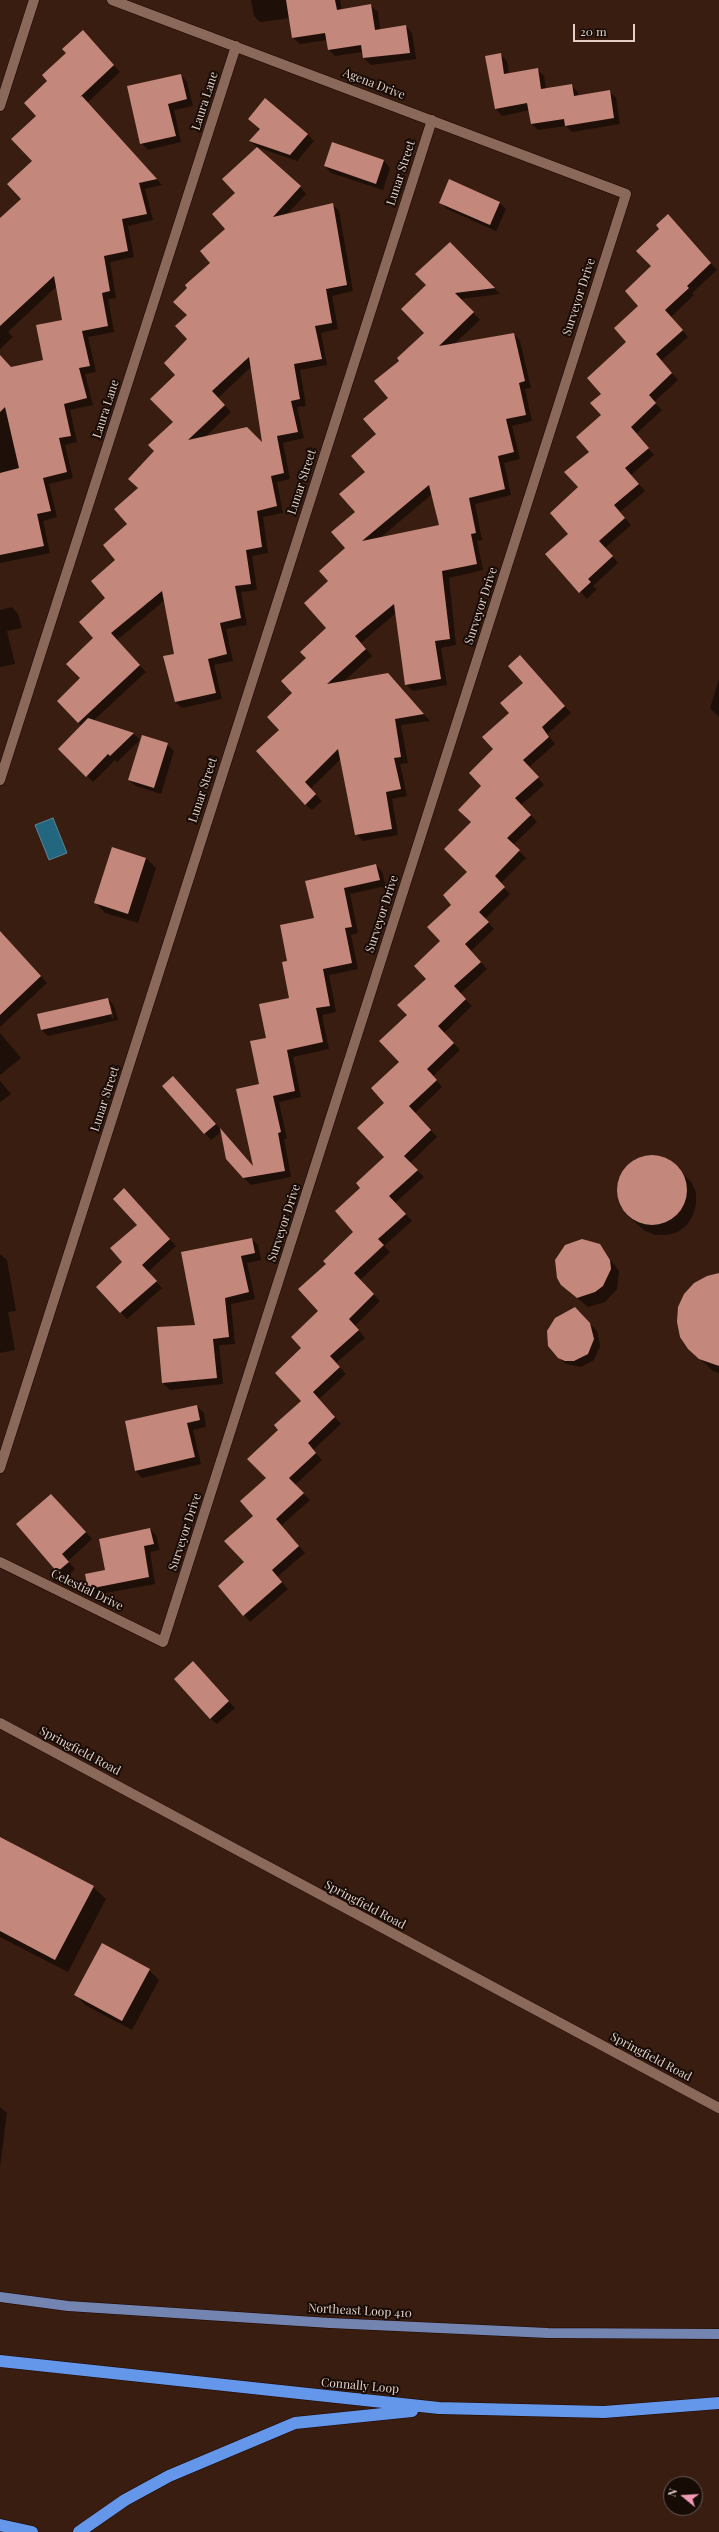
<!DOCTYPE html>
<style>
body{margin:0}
#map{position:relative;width:719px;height:2532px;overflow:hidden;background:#391d11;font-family:"Playfair Display",serif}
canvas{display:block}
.north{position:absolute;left:663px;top:2476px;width:40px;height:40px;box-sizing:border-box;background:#170b06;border:1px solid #685953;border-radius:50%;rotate:288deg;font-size:11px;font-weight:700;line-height:16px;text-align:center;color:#e2cec7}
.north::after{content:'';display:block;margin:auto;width:14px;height:18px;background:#f09ab4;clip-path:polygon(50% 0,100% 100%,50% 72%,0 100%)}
.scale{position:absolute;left:573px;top:24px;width:62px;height:18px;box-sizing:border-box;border:2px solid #e2cec7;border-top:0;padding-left:5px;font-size:12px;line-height:14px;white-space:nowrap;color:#e2cec7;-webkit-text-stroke:3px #170b06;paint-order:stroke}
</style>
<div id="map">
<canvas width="719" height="2532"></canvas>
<div class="north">N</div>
<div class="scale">20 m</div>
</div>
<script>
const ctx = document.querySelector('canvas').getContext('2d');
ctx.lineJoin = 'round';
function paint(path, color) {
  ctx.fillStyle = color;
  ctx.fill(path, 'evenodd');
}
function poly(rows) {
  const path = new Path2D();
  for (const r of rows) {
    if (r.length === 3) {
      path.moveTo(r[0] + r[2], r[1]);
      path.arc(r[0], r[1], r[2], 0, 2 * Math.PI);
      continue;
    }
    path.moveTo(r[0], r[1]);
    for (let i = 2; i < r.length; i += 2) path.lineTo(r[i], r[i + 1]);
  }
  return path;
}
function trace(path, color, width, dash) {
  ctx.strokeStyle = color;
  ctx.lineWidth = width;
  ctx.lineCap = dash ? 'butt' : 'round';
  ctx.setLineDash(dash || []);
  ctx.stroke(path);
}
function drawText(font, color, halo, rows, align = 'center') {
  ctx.font = font + ' "Playfair Display",serif';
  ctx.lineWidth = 4;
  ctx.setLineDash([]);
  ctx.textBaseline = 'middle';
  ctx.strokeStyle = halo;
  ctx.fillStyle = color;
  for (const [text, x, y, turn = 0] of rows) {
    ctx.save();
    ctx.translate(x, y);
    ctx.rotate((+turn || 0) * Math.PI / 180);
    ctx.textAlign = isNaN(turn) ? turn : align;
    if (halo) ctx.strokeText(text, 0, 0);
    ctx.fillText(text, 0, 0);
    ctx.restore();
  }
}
const water = poly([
 [53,818,67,853,49,860,35,825,53,818]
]);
paint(water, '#236680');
trace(water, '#5c8595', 1);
paint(poly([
 [251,0,340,0,342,10,371,6,378,12,380,30,406,26,412,33,416,59,371,65,364,58,363,52,335,56,329,50,327,40,300,44,293,38,290,18,260,22,254,16],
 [89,38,120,72,87,103,162,185,145,189,153,220,128,226,134,257,110,262,116,298,108,299,114,332,88,337,96,372,85,374,93,405,70,410,77,442,65,445,73,478,49,484,57,517,43,521,50,553,0,563,0,356,11,368,44,361,63,320,57,286,8,332,13,337,0,349,0,219,23,199,33,161,38,116,48,81],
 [500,54,507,61,509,74,537,69,544,76,546,89,571,85,578,92,579,97,609,91,616,98,620,124,572,132,566,126,538,130,532,124,530,110,502,116,496,109,486,57],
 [181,75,187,82,193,106,174,110,181,142,148,150,141,143],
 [249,119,307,134,314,141,297,161,257,147,250,141,261,129],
 [333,143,384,161,390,168,383,190,331,173,325,166],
 [300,187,306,194,287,214,332,204,339,211,353,291,332,296,338,329,321,333,327,365,300,370,306,406,297,407,304,438,283,443,290,479,277,482,283,513,263,517,268,553,252,556,257,590,241,592,247,625,226,629,233,661,214,665,222,699,182,708,175,702,175,655,165,600,116,641,146,672,93,721,133,733,140,740,117,762,115,760,93,782,59,749,82,726,58,701,81,678,139,488,156,451,174,422,177,375,188,339,188,315,175,302],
 [251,367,263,445,204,438,231,412,218,398],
 [440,202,500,203,506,209,496,231,447,209],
 [674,222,717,270,692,293,694,295,671,317,688,337,661,361,678,380,654,402,662,410,636,434,654,455,631,475,645,491,620,512,631,525,605,548,618,563,593,586,597,589,587,599,547,554,570,534,579,488,602,416,603,394,627,342,652,267],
 [449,243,500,294,460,299,480,320,454,344,514,334,520,341,531,388,525,389,532,421,512,426,520,459,504,463,511,495,475,504,482,540,477,541,483,570,449,578,456,645,441,648,447,685,413,691,406,685,396,613,361,643,372,656,343,682,394,681,430,721,401,725,408,763,400,764,407,796,392,799,398,835,363,841,356,834,341,759,310,789,322,801,312,810,305,804,281,730,307,658,328,628,330,581,346,548,377,434,401,361,425,333,427,285],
 [432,494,440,526,379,539],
 [12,607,18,614,22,628,7,631,15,664,0,667,0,610],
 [526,663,571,713,547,734,555,744,529,767,544,785,521,805,537,822,513,845,526,858,500,884,510,894,485,919,494,929,471,951,487,969,460,994,472,1006,444,1033,460,1050,433,1076,442,1087,415,1113,437,1137,410,1163,424,1177,395,1203,412,1221,384,1246,390,1252,360,1280,380,1301,355,1326,365,1338,336,1363,346,1374,319,1399,341,1424,313,1450,322,1460,295,1485,310,1500,281,1526,305,1553,277,1577,288,1589,250,1622,244,1615,245,1562,254,1516,267,1479,279,1430,303,1401,303,1348,319,1311,327,1264,355,1232,362,1188,386,1157,386,1103,401,1063,408,1015,427,979,453,905,468,872,472,822,494,750,525,683],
 [719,679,719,717,710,708],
 [167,744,174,751,161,794,136,786,129,780],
 [146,858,156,868,138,923,105,913,96,903],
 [376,865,382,872,386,886,350,894,358,933,351,935,358,969,329,975,336,1012,322,1015,329,1049,293,1057,301,1097,279,1102,287,1139,284,1139,291,1177,251,1185,244,1178,254,1168,260,1085,267,1039,290,999,288,962,315,919,306,882],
 [0,941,11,944,47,983,0,1027],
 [108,999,114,1006,118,1020,48,1036,41,1029],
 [109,1005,111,1005,114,1018,112,1019],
 [0,1033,21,1058,0,1075],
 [0,1081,11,1094,0,1102],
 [180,1083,222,1131,211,1140,163,1086],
 [651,1156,662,1157,673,1163,691,1182,696,1192,696,1204,693,1215,687,1225,678,1232,667,1235,655,1235,645,1231,625,1213,619,1204,618,1182,630,1163],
 [131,1196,176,1246,148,1272,162,1288,127,1319,98,1287,124,1262,138,1225],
 [252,1239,258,1245,261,1260,247,1263,255,1299,231,1304,235,1344,219,1345,223,1384,170,1390,163,1383,158,1328,196,1326],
 [582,1240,599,1245,619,1271,617,1289,605,1302,588,1307,562,1285,566,1246],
 [0,1254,7,1260,16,1311,8,1312,15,1350,0,1353],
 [719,1274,719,1373,713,1371,689,1349],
 [575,1308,597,1331,600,1346,594,1360,581,1367,566,1364,559,1357],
 [197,1406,204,1413,206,1427,193,1430,201,1464,142,1478,136,1471,126,1421],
 [57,1502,92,1539,68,1561,75,1569,65,1578,17,1524],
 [150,1529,156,1535,160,1550,150,1552,155,1584,95,1595,89,1588],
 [200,1669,235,1708,217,1724,210,1718],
 [0,1838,93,1887,106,1899,68,1972,0,1937],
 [149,1970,159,1980,132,2030,85,2005,76,1995],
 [0,2107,7,2113,0,2167]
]), '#0007');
paint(poly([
 [286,0,335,0,337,10,371,4,375,30,406,25,410,53,363,58,361,45,328,50,325,33,292,38],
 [83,30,114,65,80,97,82,96,157,179,139,183,147,214,122,219,128,251,104,256,110,291,102,293,108,326,82,331,90,366,79,368,87,398,64,404,71,436,59,438,67,472,43,478,51,511,37,514,44,546,0,555,0,473,19,468,5,407,0,412,0,355,11,367,43,360,36,325,62,320,54,276,0,326,0,218,21,199,7,184,32,161,11,139,36,116,24,103,47,81,42,75,66,53,62,49],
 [501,53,504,74,538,68,541,89,572,84,574,96,610,90,614,118,565,126,564,119,531,124,527,103,495,109,485,56],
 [181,74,187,99,168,104,176,136,140,144,127,86],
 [265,98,308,134,290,155,249,141,260,129,248,119],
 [332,142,384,160,376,184,324,166],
 [257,147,301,186,273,217,333,203,347,285,326,289,332,323,315,326,322,359,294,364,300,399,291,401,298,432,277,436,284,473,271,476,277,506,257,511,262,547,246,550,251,584,235,586,241,618,220,623,227,654,208,659,216,693,175,702,163,656,174,654,162,591,111,633,140,665,78,723,57,701,80,678,66,664,93,638,79,622,105,598,91,581,115,560,103,545,127,524,114,509,138,488,128,479,154,451,148,445,173,422,150,399,175,375,164,363,187,339,175,326,187,315,173,302,187,288,185,285,210,263,200,251,225,229,212,214,235,193,222,179],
 [249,357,262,442,247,427,188,440,225,405,212,391],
 [449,179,500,202,490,225,439,203],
 [668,214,711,263,687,286,689,288,665,310,683,330,656,354,672,373,649,395,656,403,631,427,649,448,625,468,639,484,614,505,625,518,599,541,613,556,588,579,591,582,579,593,545,554,568,534,550,513,578,487,564,472,589,452,576,437,601,415,590,403,601,394,587,378,626,342,614,328,638,306,625,291,651,266,636,251,659,229,656,225],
 [450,242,495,288,455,293,474,312,439,346,514,333,525,381,519,383,526,415,506,419,514,452,498,456,505,489,469,498,476,533,471,534,477,564,442,571,450,639,435,641,441,679,405,685,394,604,355,636,366,649,327,684,388,673,424,714,395,719,401,757,394,758,401,789,386,792,392,829,355,835,338,749,305,782,316,794,305,805,256,751,279,730,267,717,292,693,281,681,306,658,300,652,326,628,304,603,328,581,319,571,345,548,331,532,355,512,339,494,365,472,351,456,376,434,363,419,388,398,374,381,399,361,397,358,424,333,401,309,426,285,415,274],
 [429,485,439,525,362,541],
 [520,655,565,706,542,727,549,737,523,760,539,777,515,798,531,815,507,838,520,850,495,876,505,887,479,912,489,922,465,944,481,962,454,986,466,999,438,1026,454,1043,427,1069,437,1080,409,1106,431,1130,404,1156,418,1170,389,1196,406,1214,378,1239,384,1245,354,1273,374,1294,349,1319,359,1330,330,1356,340,1367,313,1392,335,1417,308,1443,316,1453,289,1478,304,1493,276,1519,299,1546,272,1570,282,1582,243,1616,218,1586,244,1562,224,1541,253,1516,240,1501,266,1478,247,1459,278,1430,274,1425,301,1401,275,1373,301,1348,291,1337,318,1311,298,1289,326,1264,323,1261,353,1232,335,1211,360,1188,356,1183,384,1157,357,1128,384,1103,371,1088,399,1062,379,1041,407,1015,397,1005,426,979,414,966,440,941,427,927,451,905,443,895,467,872,444,849,471,822,458,810,481,786,469,773,493,749,482,737,509,713,500,703,523,683,508,666],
 [88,718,134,733,110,756,108,754,86,777,58,749],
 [142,735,168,743,154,788,128,780],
 [112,847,146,858,128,914,94,903],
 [376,864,380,880,344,888,352,927,345,928,352,963,323,969,330,1006,316,1008,323,1042,287,1050,295,1091,273,1096,281,1132,278,1133,285,1171,243,1178,226,1159,220,1128,253,1166,236,1089,259,1084,250,1041,266,1038,259,1004,289,998,282,962,287,961,280,925,314,918,305,881],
 [0,931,41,976,0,1015],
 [108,998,112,1014,41,1030,37,1014],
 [173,1076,216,1124,204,1134,162,1086],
 [652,1190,35],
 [124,1188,170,1239,142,1265,157,1281,120,1313,96,1287,122,1262,110,1248,137,1225,113,1199],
 [252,1238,255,1253,241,1256,249,1292,225,1298,229,1337,213,1339,217,1378,162,1383,157,1327,195,1325,181,1252],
 [582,1239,600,1244,610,1260,611,1269,603,1286,595,1292,577,1298,561,1285,557,1278,555,1260,565,1245],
 [719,1273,719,1366,699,1359,688,1349,680,1337,677,1322,678,1307,684,1294,694,1283,707,1276],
 [575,1307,590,1323,594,1339,588,1354,574,1361,565,1361,558,1358,548,1346,547,1331,555,1318],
 [197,1405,200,1420,187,1423,195,1457,135,1471,125,1421],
 [51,1494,86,1532,62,1554,69,1562,57,1572,16,1524],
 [150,1528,154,1544,144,1546,149,1577,88,1589,85,1574,105,1570,99,1539],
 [193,1661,229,1701,210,1719,174,1679],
 [0,1837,94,1886,55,1960,0,1931],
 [102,1943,150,1969,122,2021,74,1995]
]), '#c4877b');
const minor = poly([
 [0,106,34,0],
 [0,780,236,46],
 [0,1468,432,120],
 [0,1562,163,1642,626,194,112,0],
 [0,1723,719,2108]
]);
const major = poly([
 [0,2297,68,2306,330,2323,548,2333,719,2334]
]);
const highway = poly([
 [0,2361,439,2408,604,2412,719,2403],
 [0,2525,32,2532],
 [79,2532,125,2500,169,2476,295,2423,412,2411]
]);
trace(minor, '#1f0600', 11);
trace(major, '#1f0600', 11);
trace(highway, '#1f0600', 13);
trace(minor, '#8a685a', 10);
trace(major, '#7384b0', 10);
trace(highway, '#6496e9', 12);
drawText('12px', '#e2cec7', '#170b06', [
 ["Agena Drive",374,84,21],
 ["Laura Lane",205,101,-72],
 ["Lunar Street",401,173,-72],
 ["Surveyor Drive",579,297,-72],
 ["Laura Lane",106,409,-72],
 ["Lunar Street",302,482,-72],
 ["Surveyor Drive",481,606,-72],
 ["Lunar Street",203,790,-72],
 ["Surveyor Drive",382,914,-72],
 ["Lunar Street",105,1099,-72],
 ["Surveyor Drive",284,1223,-72],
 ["Surveyor Drive",185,1532,-72],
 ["Celestial Drive",87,1590,26],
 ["Springfield Road",80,1751,28],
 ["Springfield Road",365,1905,28],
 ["Springfield Road",651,2057,28],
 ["Northeast Loop 410",360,2311,3],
 ["Connally Loop",360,2386,5]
]);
</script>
